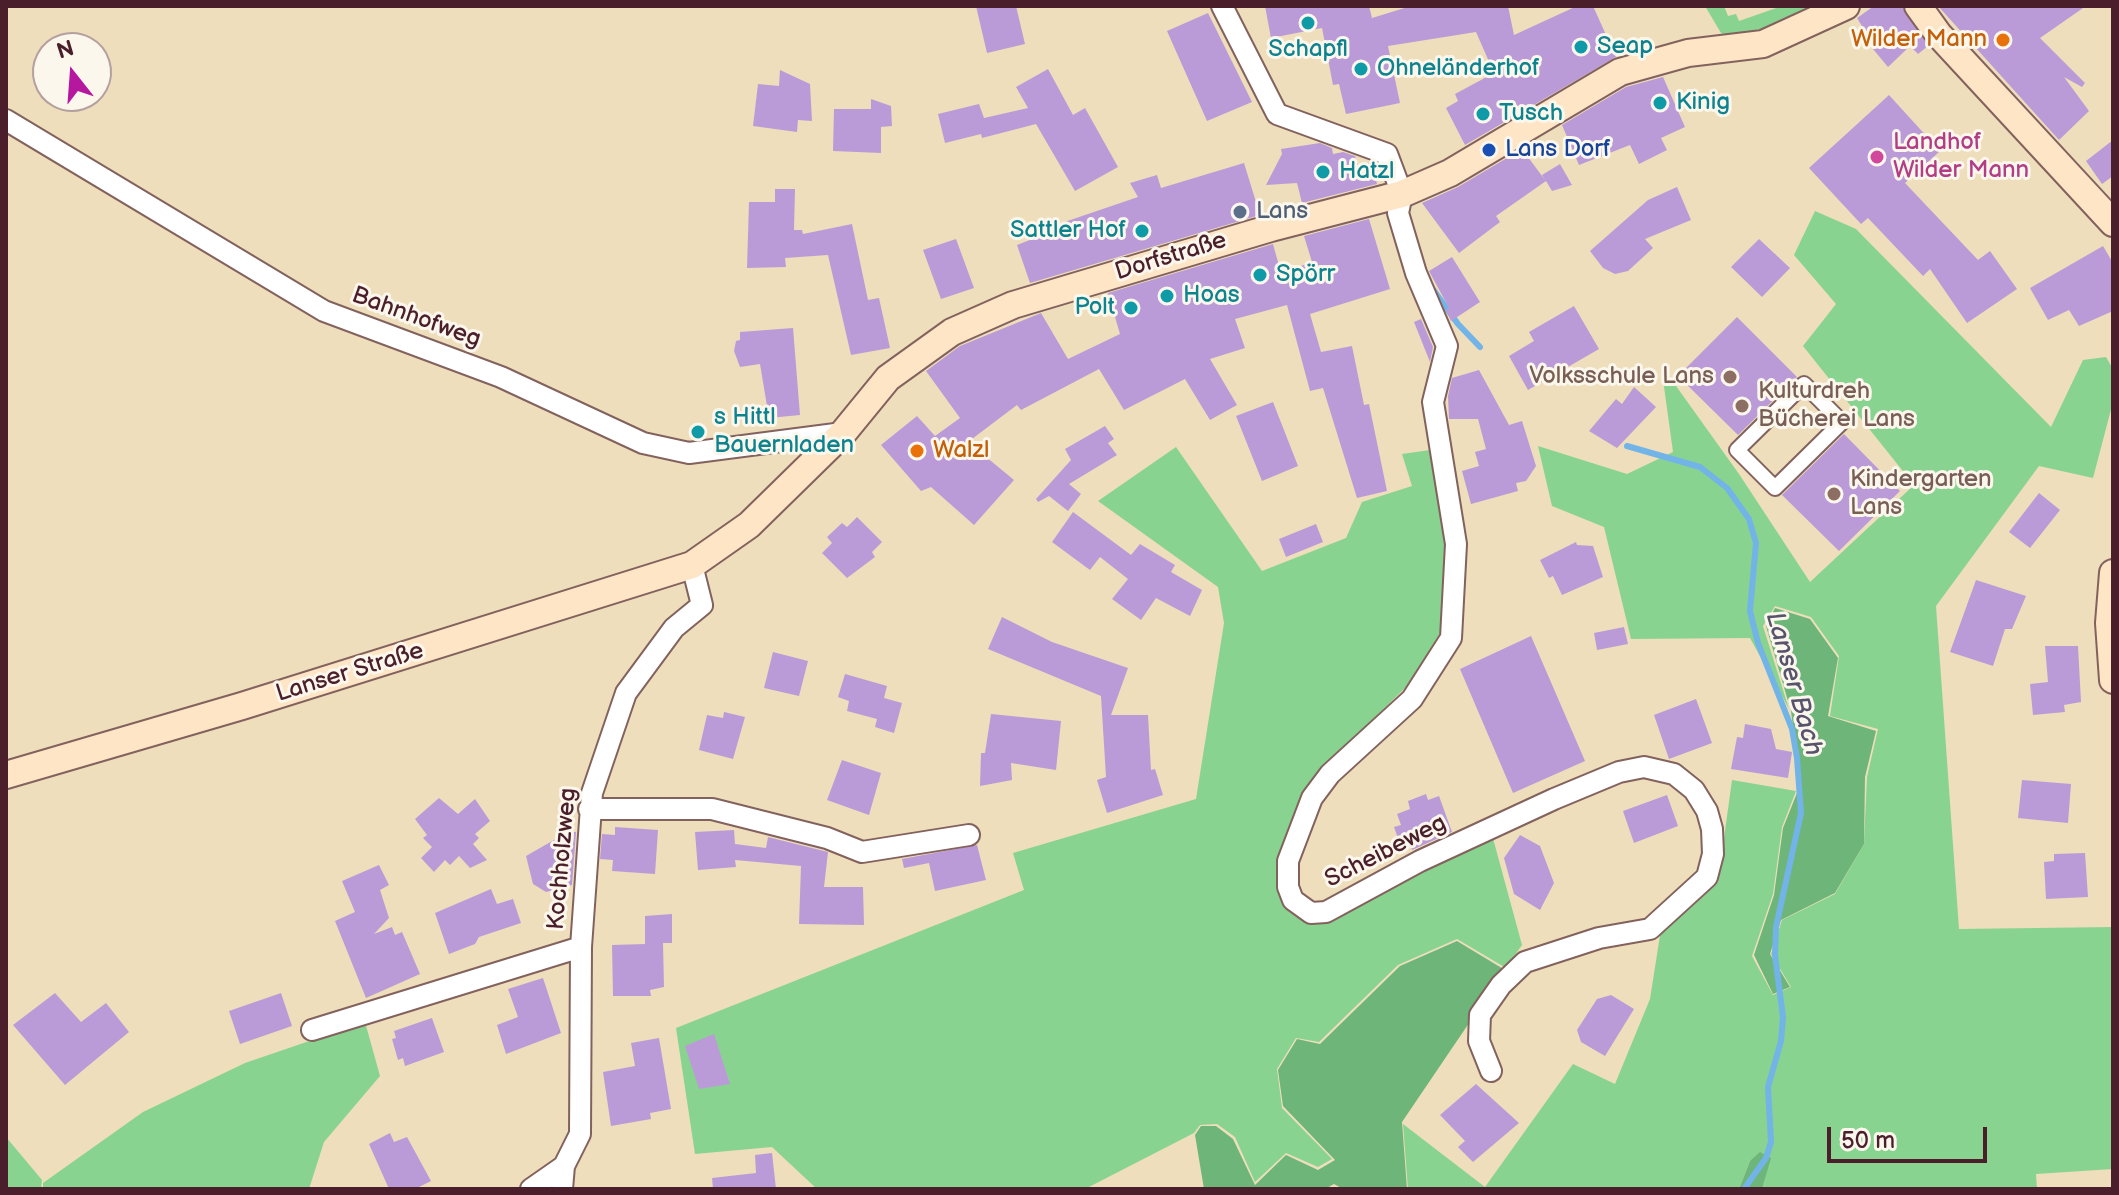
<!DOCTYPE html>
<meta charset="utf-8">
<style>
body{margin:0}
#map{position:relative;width:2119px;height:1195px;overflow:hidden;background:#eedebc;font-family:"Balsamiq Sans",sans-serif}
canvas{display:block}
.frame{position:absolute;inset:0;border:8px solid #4a1f2b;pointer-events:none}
.north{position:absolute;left:32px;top:32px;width:80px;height:80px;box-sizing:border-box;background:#fbf7ec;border:2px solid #b4a19f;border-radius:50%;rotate:343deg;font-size:22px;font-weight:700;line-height:32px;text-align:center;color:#4a1f2b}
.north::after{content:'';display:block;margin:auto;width:28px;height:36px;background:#b5179e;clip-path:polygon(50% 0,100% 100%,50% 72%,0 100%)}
.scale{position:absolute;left:1827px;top:1127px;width:160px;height:36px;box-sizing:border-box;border:4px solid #4a1f2b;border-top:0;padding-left:10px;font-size:24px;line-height:28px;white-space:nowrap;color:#4a1f2b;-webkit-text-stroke:6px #fbf7ec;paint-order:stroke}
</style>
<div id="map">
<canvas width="2119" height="1195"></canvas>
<div class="frame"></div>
<div class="north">N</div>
<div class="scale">50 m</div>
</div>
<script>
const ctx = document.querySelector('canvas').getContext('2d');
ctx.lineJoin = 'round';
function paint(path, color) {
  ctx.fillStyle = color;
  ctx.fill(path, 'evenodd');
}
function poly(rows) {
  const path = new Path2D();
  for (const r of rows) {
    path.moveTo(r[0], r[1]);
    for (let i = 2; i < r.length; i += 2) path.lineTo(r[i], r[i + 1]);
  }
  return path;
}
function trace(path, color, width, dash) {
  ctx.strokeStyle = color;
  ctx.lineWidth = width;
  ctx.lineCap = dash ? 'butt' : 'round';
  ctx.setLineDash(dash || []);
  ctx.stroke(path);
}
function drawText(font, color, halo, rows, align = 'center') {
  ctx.font = font + ' "Balsamiq Sans",sans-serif';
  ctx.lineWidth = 6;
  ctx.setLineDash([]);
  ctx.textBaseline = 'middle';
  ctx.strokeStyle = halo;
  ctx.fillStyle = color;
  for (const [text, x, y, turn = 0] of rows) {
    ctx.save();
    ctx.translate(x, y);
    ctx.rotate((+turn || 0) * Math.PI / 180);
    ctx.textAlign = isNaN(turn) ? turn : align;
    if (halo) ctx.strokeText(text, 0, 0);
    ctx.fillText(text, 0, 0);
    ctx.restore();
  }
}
paint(poly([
 [1705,6,1724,6,1728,16,1736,14,1739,21,1782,6,1816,6,1779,25,1729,36,1721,33],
 [1815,211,1856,229,2051,427,2083,360,2106,357,2113,369,2113,402,2093,478,2039,466,1936,606,1959,929,2113,927,2113,1169,2036,1174,2037,1189,1762,1189,1770,1158,1750,1161,1739,1189,1408,1189,1403,1124,1485,1187,1573,1064,1615,1084,1650,999,1661,929,1718,882,1732,780,1796,791,1782,827,1773,894,1752,956,1773,995,1791,987,1771,954,1782,920,1835,894,1864,844,1867,777,1878,729,1830,716,1839,656,1811,617,1775,606,1763,626,1789,709,1750,638,1631,639,1604,527,1552,506,1538,446,1627,474,1673,452,1661,365,1739,474,1810,582,1914,485,1803,346,1836,304,1794,255],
 [1176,447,1262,571,1346,538,1362,502,1412,486,1402,454,1430,450,1446,544,1443,628,1407,686,1320,771,1289,838,1278,893,1305,918,1340,916,1396,880,1491,831,1522,945,1506,968,1457,939,1398,965,1319,1042,1296,1038,1277,1069,1282,1108,1332,1159,1318,1167,1286,1153,1255,1182,1235,1137,1217,1124,1200,1125,1194,1133,1085,1189,817,1189,772,1147,695,1154,676,1028,1024,890,1013,853,1196,799,1224,623,1218,587,1098,501],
 [365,1022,380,1076,324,1142,309,1189,43,1189,43,1183,143,1112,245,1063],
 [6,1137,42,1180,41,1189,6,1189]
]), '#89d390');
paint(poly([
 [1775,608,1810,619,1838,658,1828,716,1876,731,1865,777,1864,844,1835,893,1781,920,1770,954,1790,987,1773,994,1754,955,1774,895,1783,828,1797,793,1799,776,1791,711,1766,626],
 [1457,941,1505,970,1402,1122,1407,1189,1343,1189,1334,1184,1325,1189,1204,1189,1195,1135,1201,1126,1216,1126,1233,1139,1255,1185,1286,1155,1318,1170,1335,1160,1283,1106,1278,1070,1297,1039,1320,1044,1400,966],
 [1760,1152,1771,1158,1762,1189,1739,1189,1750,1161]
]), '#6eb57a');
trace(poly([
 [1432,288,1458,324,1480,347],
 [1627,446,1700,467,1727,488,1749,519,1756,543,1750,611,1758,643,1792,729,1797,758,1801,813,1776,927,1775,955,1783,1017,1781,1041,1768,1087,1771,1142,1766,1158,1744,1189]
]), '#72b4e7', 6);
paint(poly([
 [976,6,1016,6,1025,44,987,53],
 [1265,6,1369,6,1372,18,1411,6,1508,6,1514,35,1577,6,1593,6,1616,57,1465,145,1446,108,1458,101,1455,94,1494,73,1476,32,1388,46,1400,103,1346,114,1339,84,1333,85,1322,28,1271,38],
 [1874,6,1902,6,1928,46,1918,54,1910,46,1888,67,1873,49,1875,47,1857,18],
 [1938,6,2086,6,2040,38,2085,83,2082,87,2064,77,2089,111,2059,140],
 [1208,13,1252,102,1207,121,1167,31],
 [1048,69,1073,115,1085,108,1118,167,1075,191,1036,124,982,138,981,134,945,143,938,114,979,104,984,118,1028,108,1016,87],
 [780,70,810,84,812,121,798,120,797,132,753,126,758,84,779,86],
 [1663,77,1685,127,1661,138,1667,150,1639,164,1630,145,1579,165,1562,125,1626,87],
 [1889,95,1940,151,1905,183,1978,260,1990,251,2017,289,1967,323,1930,269,1923,276,1868,218,1861,224,1809,168],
 [871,99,891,106,892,126,881,127,881,153,833,151,834,109,871,109],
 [2113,140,2113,176,2102,184,2086,161],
 [1320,143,1332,148,1333,154,1343,152,1355,156,1358,165,1372,162,1377,184,1302,203,1297,183,1266,185,1282,154,1281,149],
 [1522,149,1545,180,1542,175,1560,164,1572,185,1552,191,1546,181,1496,216,1500,222,1459,253,1422,203,1458,187],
 [1244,163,1260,215,1030,283,1017,245,1040,236,1038,231,1138,197,1130,183,1157,175,1161,188],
 [1677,187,1691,220,1645,239,1653,248,1628,271,1615,274,1603,268,1590,251,1648,200],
 [775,189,795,189,794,230,802,230,803,234,852,224,868,300,879,298,890,348,851,355,828,255,785,258,786,267,747,268,749,202,775,202],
 [1369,219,1390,289,1310,314,1321,352,1352,346,1364,405,1369,404,1387,491,1357,498,1323,388,1310,391,1287,305,1235,319,1245,348,1210,359,1237,405,1210,420,1185,379,1124,410,1099,369,1021,410,1017,405,968,442,1014,480,974,525,931,487,921,491,881,445,917,416,935,436,960,418,926,371,960,346,1041,313,1068,359,1120,334,1108,293,1273,244,1281,273,1312,262,1304,236],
 [956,239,974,288,941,299,923,250],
 [1759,239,1790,268,1762,297,1731,267],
 [2103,246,2113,263,2113,311,2079,326,2069,310,2048,320,2030,288],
 [1452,257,1480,302,1451,321,1446,310,1449,308,1429,271],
 [1574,306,1599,349,1528,390,1509,356,1534,341,1529,332],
 [1737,317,1797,377,1738,435,1678,376],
 [1421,319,1433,347,1430,362,1414,322],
 [793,328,800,415,769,418,760,364,740,367,734,351,736,341,740,340,740,332],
 [1479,370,1509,425,1522,421,1536,466,1526,481,1516,483,1518,491,1471,504,1462,471,1479,466,1475,452,1486,449,1478,419,1449,419,1448,396,1452,378],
 [1634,387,1656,407,1617,448,1589,431,1616,399,1622,404],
 [1273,402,1298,466,1262,481,1236,416],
 [1105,426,1114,439,1108,443,1117,455,1069,484,1081,494,1068,511,1049,496,1038,502,1036,499,1071,460,1065,449],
 [1844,434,1900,491,1839,551,1782,495],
 [2039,493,2060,510,2030,548,2009,532],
 [1073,512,1131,555,1140,544,1175,565,1171,572,1202,590,1190,616,1156,598,1141,620,1112,599,1128,579,1100,557,1090,570,1052,542],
 [857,517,882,542,872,552,875,557,847,578,822,553,832,543,827,537,842,523,847,527],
 [1316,524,1323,542,1286,557,1279,539],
 [1576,542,1577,545,1593,546,1603,577,1562,595,1553,576,1549,578,1540,560],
 [1976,580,2026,596,2012,629,2005,629,1993,666,1950,652],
 [1002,617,1052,642,1128,668,1111,715,1148,715,1151,770,1155,769,1163,795,1107,813,1097,780,1106,777,1101,696,988,649],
 [1624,627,1628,644,1597,650,1594,633],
 [1531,636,1585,761,1513,793,1460,669],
 [2045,646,2078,646,2081,702,2064,705,2065,712,2033,715,2030,684,2048,682],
 [773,652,808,661,799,696,764,688],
 [845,674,887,686,884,698,902,703,894,733,875,727,877,719,847,711,849,701,838,697],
 [1696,699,1712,743,1669,759,1654,715],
 [724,712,745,717,733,759,699,750,707,715,723,718],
 [991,714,1061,721,1056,770,1011,763,1012,780,980,786,981,753,985,753],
 [1745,724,1771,729,1776,749,1792,752,1788,778,1731,769,1737,737,1743,738],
 [842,760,881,773,869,815,827,800],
 [2022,780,2071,784,2068,823,2018,818],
 [1426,794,1428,800,1439,796,1452,832,1412,850,1409,841,1400,844,1394,827,1401,825,1397,814,1410,809,1408,801],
 [1667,795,1678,826,1634,843,1623,811],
 [439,798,458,814,475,799,490,821,475,834,479,838,473,844,487,860,470,868,459,856,450,865,445,860,434,872,421,858,432,847,423,838,427,835,415,819],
 [615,827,658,830,655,874,612,871,613,860,600,859,602,834,615,835],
 [734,830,735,844,766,848,768,837,828,852,824,887,863,887,864,925,799,924,801,866,735,860,736,867,698,870,695,832],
 [568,832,576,832,572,885,546,892,533,884,526,856],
 [1520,835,1540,846,1554,883,1540,910,1514,894,1504,858],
 [977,845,986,880,935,891,929,863,904,868,902,859],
 [2085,853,2088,897,2046,899,2044,862,2054,861,2054,854],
 [379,865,389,885,380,890,389,918,374,934,392,927,395,935,402,932,420,974,366,998,335,921,355,912,342,881],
 [491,889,497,904,513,899,521,923,479,937,475,944,449,954,435,913],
 [672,914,672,943,663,943,664,987,650,990,651,996,613,996,612,945,645,944,645,916],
 [543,978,561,1033,506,1054,497,1025,518,1017,508,989],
 [55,993,81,1022,106,1003,129,1032,65,1085,13,1025],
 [281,993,292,1026,240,1044,229,1011],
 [1611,995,1634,1009,1605,1056,1581,1042,1577,1030,1597,999],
 [432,1018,444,1052,405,1066,403,1058,398,1060,392,1039,396,1038,394,1031],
 [714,1034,730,1084,699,1089,685,1046],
 [659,1038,671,1109,650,1113,651,1119,611,1126,603,1072,635,1066,631,1043],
 [1476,1084,1519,1123,1473,1162,1458,1147,1465,1141,1440,1115],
 [390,1133,394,1142,407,1137,431,1181,415,1189,389,1189,369,1144],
 [772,1153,776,1189,713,1189,712,1178,756,1173,755,1155]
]), '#bb9bd7');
const pedestrian = poly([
 [1804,384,1842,422,1775,488,1737,450,1804,384]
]);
const minor = poly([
 [1222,6,1277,114,1387,154,1402,194,1398,213,1416,273,1447,346,1433,402,1456,544,1451,638,1412,699,1330,774,1312,798,1288,861,1288,887,1293,900,1311,913,1326,912,1420,861,1554,799,1619,772,1644,767,1674,774,1694,790,1707,811,1712,829,1713,854,1707,877,1650,929,1599,938,1525,962,1501,985,1480,1015,1479,1041,1491,1071],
 [6,120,324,311,501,377,643,443,689,453,843,433],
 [589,809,712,809,827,838,862,852,969,835],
 [312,1030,581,947],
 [531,1189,564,1166],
 [562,1189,564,1166,580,1134,581,947,592,793,626,693,674,628,702,605,692,565]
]);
const secondary = poly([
 [1918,6,1939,35,2113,223],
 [2113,573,2109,623,2113,680],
 [6,775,242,706,692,565,749,525,843,433,888,378,952,332,1013,305,1271,228,1402,194,1450,173,1620,72,1688,53,1763,44,1846,6]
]);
trace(pedestrian, '#83625e', 18);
trace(minor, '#83625e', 24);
trace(secondary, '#83625e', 30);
trace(pedestrian, '#fff', 14);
trace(minor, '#fff', 20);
trace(secondary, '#fde5c5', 26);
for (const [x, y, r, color] of [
 [1308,23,8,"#0f9aa8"],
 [2003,40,8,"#e8710a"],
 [1581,47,8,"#0f9aa8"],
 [1361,69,8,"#0f9aa8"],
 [1660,103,8,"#0f9aa8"],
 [1483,114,8,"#0f9aa8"],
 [1489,150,8,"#1a4fb4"],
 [1877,157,8,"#d1479c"],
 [1323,172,8,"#0f9aa8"],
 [1240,212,8,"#5c6f8a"],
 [1142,231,8,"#0f9aa8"],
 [1260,275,8,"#0f9aa8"],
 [1167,296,8,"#0f9aa8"],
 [1131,308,8,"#0f9aa8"],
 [1730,377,8,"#8d6e63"],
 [1742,406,8,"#8d6e63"],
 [698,432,8,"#0f9aa8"],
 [917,451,8,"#e8710a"],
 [1834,494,8,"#8d6e63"]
]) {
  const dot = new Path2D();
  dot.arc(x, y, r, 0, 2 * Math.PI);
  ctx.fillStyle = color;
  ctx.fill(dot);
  trace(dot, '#fbf7ec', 3);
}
drawText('24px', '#c56008', '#fbf7ec', [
 ["Wilder Mann",1987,40],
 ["Walzl",933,451,"left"]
], 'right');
drawText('24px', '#0d838f', '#fbf7ec', [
 ["Seap",1597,47],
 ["Schapfl",1308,50,"center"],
 ["Ohneländerhof",1377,69],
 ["Kinig",1676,103],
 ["Tusch",1499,114],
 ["Hatzl",1339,172],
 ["Sattler Hof",1126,231,"right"],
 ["Spörr",1276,275],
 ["Hoas",1183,296],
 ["Polt",1115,308,"right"],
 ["s Hittl",714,418],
 ["Bauernladen",714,446]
], 'left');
drawText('24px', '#b23c85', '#fbf7ec', [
 ["Landhof",1893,143],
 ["Wilder Mann",1893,171]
], 'left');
drawText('24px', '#164399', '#fbf7ec', [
 ["Lans Dorf",1505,150]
], 'left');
drawText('24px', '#4e5e75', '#fbf7ec', [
 ["Lans",1256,212]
], 'left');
drawText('24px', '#4a1f2b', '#fbf7ec', [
 ["Dorfstraße",1171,257,-17],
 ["Bahnhofweg",416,318,20],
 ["Lanser Straße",350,673,-17],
 ["Scheibeweg",1386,852,-27],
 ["Kochholzweg",563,859,-85]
]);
drawText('24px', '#785e54', '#fbf7ec', [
 ["Volksschule Lans",1714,377,"right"],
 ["Kulturdreh",1758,392],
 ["Bücherei Lans",1758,420],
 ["Kindergarten",1850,480],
 ["Lans",1850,508]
], 'left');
drawText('italic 26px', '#58536d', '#fbf7ec', [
 ["Lanser Bach",1793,684,74]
]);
</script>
